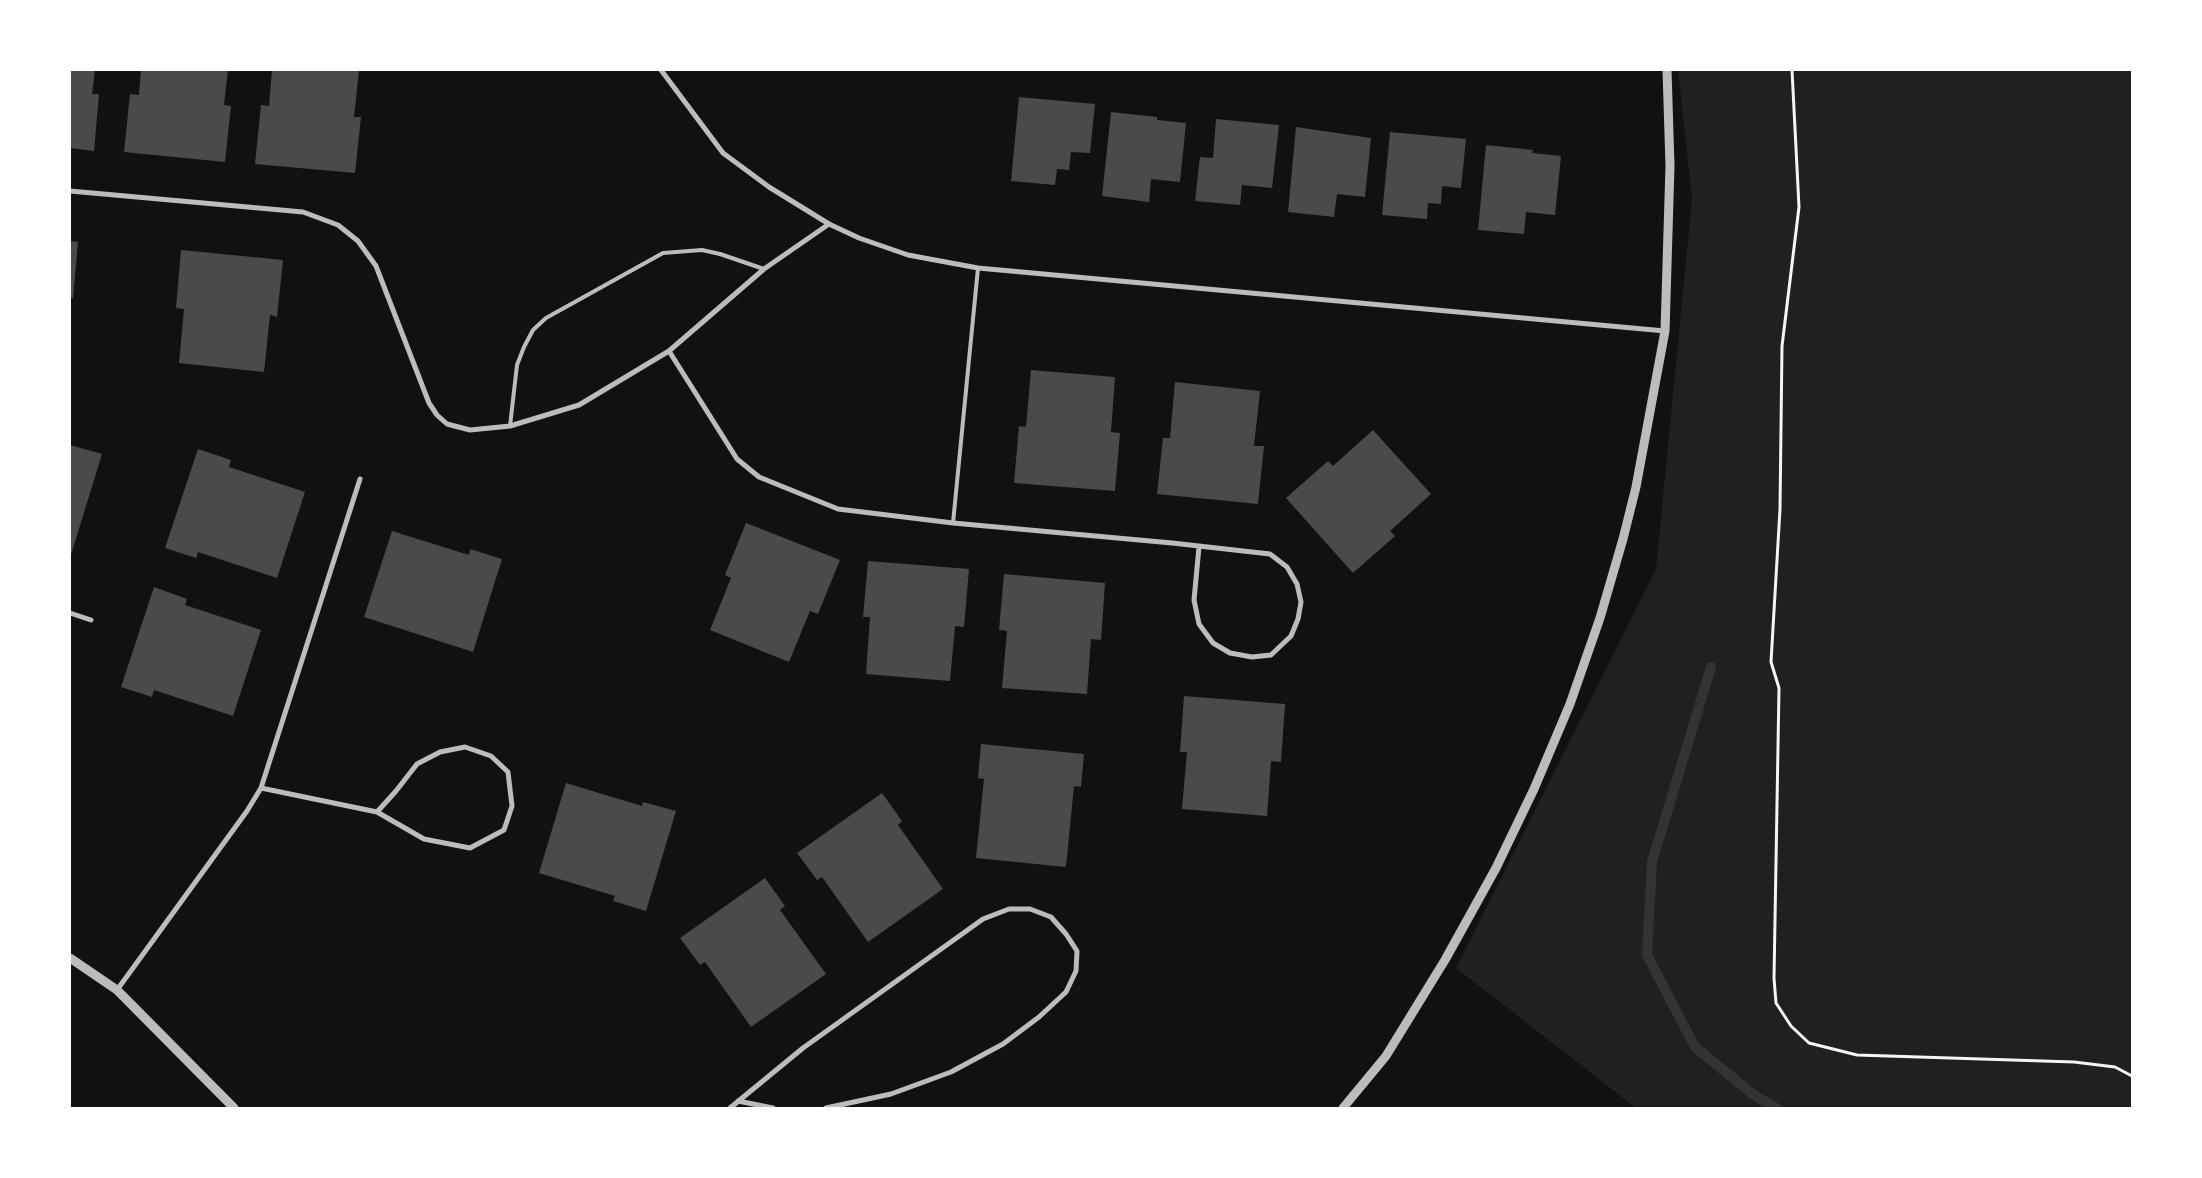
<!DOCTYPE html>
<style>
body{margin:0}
#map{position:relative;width:2202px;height:1178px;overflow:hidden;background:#111;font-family:Inter,sans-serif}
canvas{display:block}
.frame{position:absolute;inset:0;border:71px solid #fff;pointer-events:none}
</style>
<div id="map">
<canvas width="2202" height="1178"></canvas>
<div class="frame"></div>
</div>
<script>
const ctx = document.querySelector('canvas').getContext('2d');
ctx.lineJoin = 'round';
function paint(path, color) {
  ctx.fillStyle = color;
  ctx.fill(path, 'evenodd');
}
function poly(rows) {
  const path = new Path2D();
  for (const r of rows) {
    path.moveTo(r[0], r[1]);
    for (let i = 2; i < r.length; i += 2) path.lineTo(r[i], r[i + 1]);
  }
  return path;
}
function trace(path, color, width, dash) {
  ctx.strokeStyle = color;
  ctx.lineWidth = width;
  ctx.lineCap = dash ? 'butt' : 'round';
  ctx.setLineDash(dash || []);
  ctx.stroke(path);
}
paint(poly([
 [1678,70,2132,70,2132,1108,1636,1108,1456,968,1656,569,1692,199]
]), '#202020');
trace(poly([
 [1711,667,1652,862,1647,955,1695,1047,1754,1095,1776,1108]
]), '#333', 10);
paint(poly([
 [70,70,95,70,92,94,99,94,94,151,70,148],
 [141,70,228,70,224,105,231,106,225,162,124,152,130,94,139,95],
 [272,70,359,70,354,117,361,117,355,173,255,164,261,105,269,106],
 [1019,97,1095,104,1090,153,1071,152,1069,170,1057,169,1055,185,1011,181],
 [1111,112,1157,117,1157,120,1186,123,1180,182,1151,179,1149,202,1102,196],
 [1216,119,1279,125,1272,188,1242,185,1240,205,1195,201,1200,157,1213,158],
 [1296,127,1371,138,1365,197,1337,194,1334,217,1288,212],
 [1390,132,1466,139,1461,188,1442,186,1441,204,1428,203,1427,219,1382,215],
 [1486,145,1533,150,1532,153,1561,156,1555,215,1526,212,1524,234,1478,230],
 [70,241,78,242,73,298,70,298],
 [181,250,283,260,277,317,270,315,264,372,179,363,184,309,176,308],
 [1031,370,1115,377,1111,432,1120,433,1115,491,1014,483,1019,426,1026,427],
 [1175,382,1260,391,1254,446,1264,446,1258,504,1157,494,1163,438,1170,438],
 [1373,430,1431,494,1390,531,1395,536,1353,573,1286,498,1328,461,1333,466],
 [70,445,102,454,70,558],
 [198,449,231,460,229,467,305,492,277,578,198,552,196,558,165,548],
 [746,523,840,560,818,614,810,611,789,662,710,630,731,578,725,575],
 [392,531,469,555,470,549,502,559,473,652,364,617],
 [868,561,969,569,964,627,955,626,950,681,866,674,870,617,863,617],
 [1004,574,1105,583,1101,640,1091,639,1087,694,1002,688,1007,631,999,630],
 [154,587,187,599,185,605,261,630,233,716,154,690,152,697,121,687],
 [1184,696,1285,704,1281,762,1271,761,1267,816,1182,809,1187,752,1180,752],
 [981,744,1084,754,1081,787,1074,786,1066,867,976,858,984,779,978,778],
 [566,783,642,806,643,802,676,811,646,911,613,901,615,896,539,873],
 [882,793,902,821,898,825,943,889,868,942,822,877,817,880,797,853],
 [765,878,785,906,780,910,826,974,751,1027,705,962,700,965,680,938]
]), '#4a4a4a');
trace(poly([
 [1792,70,1799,207,1782,346,1780,509,1771,662,1779,688,1774,978,1776,1003,1791,1026,1809,1043,1857,1055,2074,1062,2115,1067,2132,1076]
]), '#f5f5f5', 3);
trace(poly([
 [510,426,517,365,524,347,533,330,546,318,663,253,702,250,720,254,764,269],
 [953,523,978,268]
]), '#bcbcbc', 4);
trace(poly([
 [661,70,723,153,769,187,829,224,859,238,908,255,978,268,1665,331],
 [70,191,303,212,338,225,358,241,376,266,429,403,437,415,447,424,470,430,510,426,579,405,669,351,764,269,829,224],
 [669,351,737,459,759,477,838,509,953,523,1172,543,1270,554,1287,567,1297,584,1301,602,1298,619,1291,636,1271,655,1252,657,1230,653,1213,643,1199,624,1194,600,1199,547],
 [70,613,91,620],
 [261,788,377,812,424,839,470,848,504,830,512,806,508,772,491,756,465,747,440,752,417,764,396,791,377,812],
 [117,990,247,811,261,788,360,479],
 [738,1101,773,1108],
 [730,1108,803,1048,983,919,1009,909,1030,909,1051,917,1066,934,1077,951,1076,971,1066,992,1039,1017,1003,1044,951,1072,891,1094,826,1108]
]), '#bcbcbc', 5);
trace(poly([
 [70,958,117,990,234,1108],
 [1343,1108,1386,1056,1445,960,1496,868,1534,789,1570,704,1600,618,1623,539,1636,487,1665,331,1670,166,1667,70]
]), '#bcbcbc', 9);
</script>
